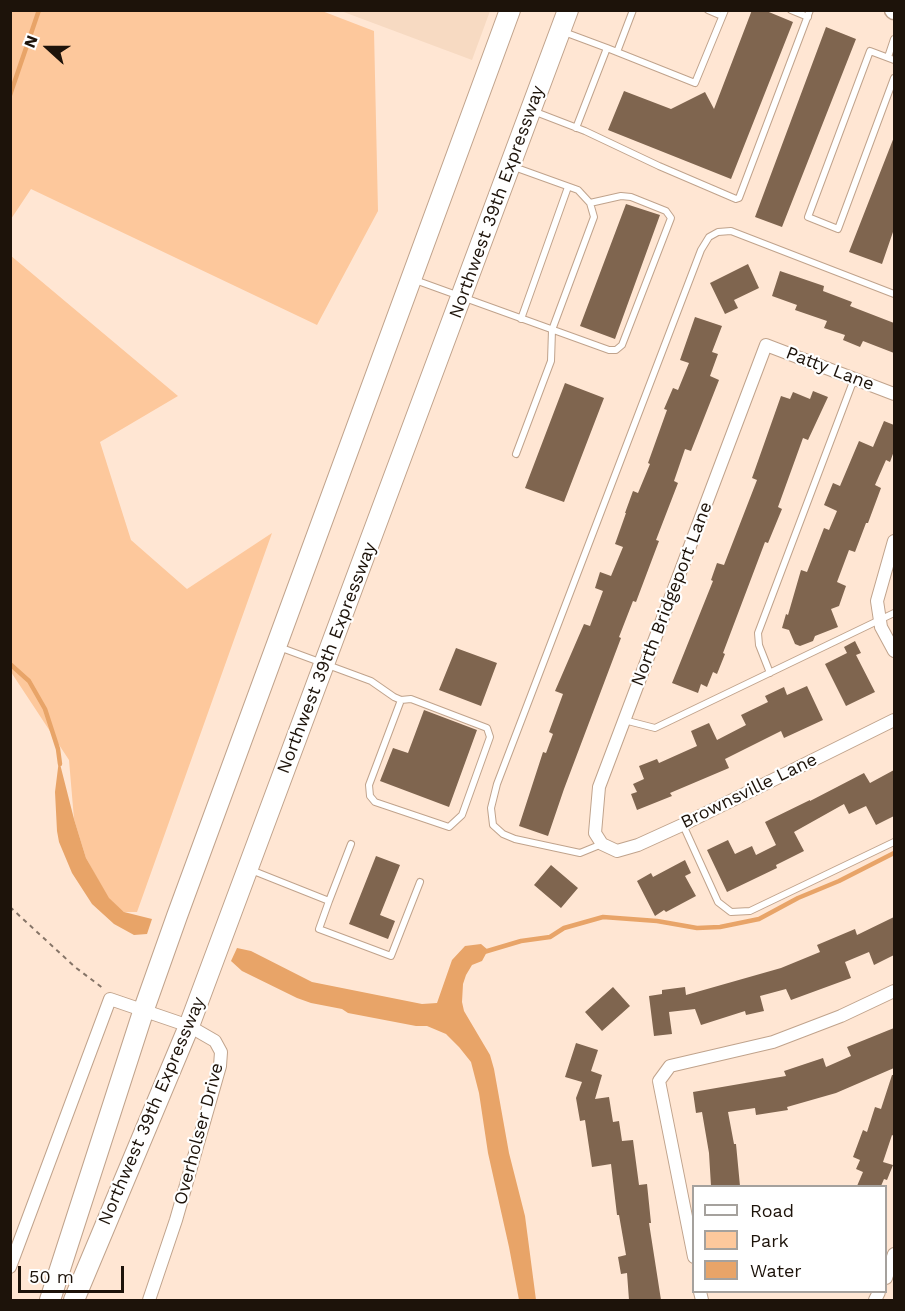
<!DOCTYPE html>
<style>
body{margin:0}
#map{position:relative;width:905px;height:1311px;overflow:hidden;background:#ffe6d3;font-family:"Work Sans",sans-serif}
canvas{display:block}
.frame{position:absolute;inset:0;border:12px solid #1d130a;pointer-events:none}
.legend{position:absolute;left:692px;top:1185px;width:195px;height:108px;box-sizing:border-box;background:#fff;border:2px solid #a5a19d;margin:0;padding:8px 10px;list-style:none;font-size:18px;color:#1d130a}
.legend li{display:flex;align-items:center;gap:12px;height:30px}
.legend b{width:30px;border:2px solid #a5a19d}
.north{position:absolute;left:18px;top:18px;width:60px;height:60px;-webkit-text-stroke:4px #fff;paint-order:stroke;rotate:291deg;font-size:16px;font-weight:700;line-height:24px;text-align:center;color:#1d130a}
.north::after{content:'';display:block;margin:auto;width:21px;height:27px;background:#1d130a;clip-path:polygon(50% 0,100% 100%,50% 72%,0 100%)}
.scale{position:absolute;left:18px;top:1266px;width:106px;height:27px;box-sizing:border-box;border:3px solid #1d130a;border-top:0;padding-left:8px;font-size:18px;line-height:21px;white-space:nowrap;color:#1d130a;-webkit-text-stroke:4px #fff;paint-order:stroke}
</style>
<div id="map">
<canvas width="905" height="1311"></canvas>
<div class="frame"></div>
<ul class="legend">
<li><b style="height:8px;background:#fff"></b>Road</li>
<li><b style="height:16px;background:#fdc89c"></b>Park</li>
<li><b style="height:16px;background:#e8a468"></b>Water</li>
</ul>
<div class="north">N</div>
<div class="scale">50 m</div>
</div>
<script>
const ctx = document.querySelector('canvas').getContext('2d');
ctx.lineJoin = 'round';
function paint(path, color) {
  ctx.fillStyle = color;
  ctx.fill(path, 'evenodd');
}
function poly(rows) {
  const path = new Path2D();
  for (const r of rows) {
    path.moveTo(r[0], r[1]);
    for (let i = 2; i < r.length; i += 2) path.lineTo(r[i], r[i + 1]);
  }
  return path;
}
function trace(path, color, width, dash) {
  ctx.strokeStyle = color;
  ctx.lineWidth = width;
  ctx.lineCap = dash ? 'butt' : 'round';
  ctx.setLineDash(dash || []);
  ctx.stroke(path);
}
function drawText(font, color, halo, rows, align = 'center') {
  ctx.font = font + ' "Work Sans",sans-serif';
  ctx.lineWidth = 4.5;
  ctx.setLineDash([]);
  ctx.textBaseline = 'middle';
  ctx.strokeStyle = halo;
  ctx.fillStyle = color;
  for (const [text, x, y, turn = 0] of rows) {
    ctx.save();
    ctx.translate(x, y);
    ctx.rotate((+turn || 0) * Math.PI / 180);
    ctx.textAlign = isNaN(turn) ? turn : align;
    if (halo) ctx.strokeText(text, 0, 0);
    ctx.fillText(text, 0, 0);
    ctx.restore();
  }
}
paint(poly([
 [341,11,490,11,472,60]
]), '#f7dac2');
paint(poly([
 [11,10,322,11,374,31,378,211,317,325,31,189,11,219],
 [10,255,178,396,100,442,131,540,187,589,272,533,137,912,124,912,108,898,86,858,74,819,69,760,11,672]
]), '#fdc89c');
paint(poly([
 [59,760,74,819,86,858,109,898,124,912,152,919,147,934,134,935,114,924,92,904,72,873,59,842,57,831,55,792],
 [481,944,488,950,482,961,472,965,466,975,463,984,462,1002,464,1011,490,1055,494,1069,509,1153,525,1216,536,1300,519,1300,509,1247,488,1153,479,1093,471,1062,459,1047,446,1034,427,1026,416,1026,348,1013,342,1009,311,1003,297,998,242,971,231,961,237,948,251,951,312,982,422,1004,437,1003,452,960,465,946]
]), '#e8a468');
trace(poly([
 [10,95,39,10],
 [10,664,29,681,45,709,58,749,60,764],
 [484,952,521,941,550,937,564,928,603,917,657,921,697,928,720,927,759,919,798,898,839,881,894,853]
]), '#e8a468', 4.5);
paint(poly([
 [752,10,764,10,793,22,731,179,608,130,624,91,671,109,705,92,714,109],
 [826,27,856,39,782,227,755,217],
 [894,137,894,229,882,264,849,252],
 [626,204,660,215,615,339,580,326],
 [748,264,759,288,734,300,738,308,725,314,710,283],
 [780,271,824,286,823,291,852,302,850,306,894,323,894,353,863,341,860,347,843,340,845,335,824,328,827,321,795,310,797,305,772,296],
 [695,317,722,326,712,352,718,354,710,376,719,380,691,451,685,449,674,481,678,483,656,540,659,541,636,602,633,601,619,637,621,638,564,789,548,836,519,826,543,752,546,753,553,734,549,732,563,694,555,691,584,624,590,626,603,591,595,588,600,572,611,576,623,547,615,544,626,513,625,513,633,491,638,493,650,464,648,463,667,410,664,409,673,388,678,390,689,363,680,360],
 [565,383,604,398,564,502,525,488],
 [813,391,828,397,808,440,803,438,778,507,782,509,768,543,765,542,723,653,725,654,717,674,713,672,707,687,701,684,698,693,672,683,713,581,711,580,717,563,724,565,757,480,752,478,781,396,790,399,793,392,810,399],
 [884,421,894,425,894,451,890,462,886,460,875,485,881,488,868,523,866,523,855,552,849,550,837,582,846,586,839,606,831,609,838,627,815,636,813,641,800,646,795,644,789,630,782,628,786,614,788,615,801,570,807,572,824,528,829,530,837,511,824,505,833,483,840,486,859,441,873,447],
 [855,641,861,653,856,655,875,692,846,706,825,664,847,653,844,647],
 [456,648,497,663,481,706,439,690],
 [807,686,823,720,784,738,781,731,725,759,729,768,670,793,672,796,637,810,631,794,637,792,633,784,644,779,639,766,657,759,659,763,697,746,691,731,709,723,717,740,746,725,741,715,768,702,765,696,784,687,787,695],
 [424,710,477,730,449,807,380,781,393,748,408,753],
 [894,770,894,816,876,825,866,806,849,814,844,804,794,832,804,851,776,865,777,868,727,892,707,850,728,840,735,854,752,846,756,855,776,845,765,822,810,800,810,801,864,773,870,783],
 [376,856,400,865,380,915,395,921,388,939,349,924],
 [685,860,691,873,685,876,696,896,666,912,664,910,655,916,637,881,651,873,653,877],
 [551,865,578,888,561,908,534,885],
 [894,917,894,955,874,965,869,952,845,962,851,978,791,1000,786,989,760,996,764,1011,746,1015,745,1011,701,1025,695,1009,669,1012,672,1034,654,1036,649,996,662,994,662,990,685,987,686,995,781,968,820,952,817,945,855,929,857,935],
 [613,987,630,1006,602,1031,585,1012],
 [894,1028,894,1068,836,1093,787,1107,788,1110,756,1115,755,1108,728,1112,734,1144,736,1144,740,1186,711,1186,709,1153,702,1112,696,1113,693,1092,786,1076,784,1071,823,1058,826,1067,851,1056,847,1047],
 [576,1043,598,1050,591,1071,602,1075,595,1099,609,1097,613,1122,619,1121,622,1141,633,1140,639,1185,647,1184,651,1223,649,1223,661,1300,629,1300,627,1273,621,1274,618,1257,626,1255,619,1215,617,1215,611,1164,592,1167,585,1120,580,1121,576,1098,582,1082,565,1077],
 [892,1075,894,1075,894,1136,892,1135,883,1162,893,1165,887,1180,884,1179,881,1186,857,1186,863,1172,856,1169,860,1160,853,1157,863,1130,867,1132,875,1107,881,1109]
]), '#7f654f');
const service = poly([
 [708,10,722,16],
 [791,10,808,17],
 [564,32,607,48,576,128],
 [607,48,617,52,633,10],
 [617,52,695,83,725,10],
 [888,57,894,39],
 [894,60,870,51,808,217,838,229,894,78],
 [533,111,585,131,659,166,736,199,739,198,810,10],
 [514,167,578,190,590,203,594,217,552,330,551,361,516,454],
 [415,280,609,350,616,350,622,345,671,218,666,211,631,197,621,196,590,203],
 [521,319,568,187],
 [279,647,371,681,394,697,401,700,369,785,370,796,375,802,449,827,462,815,490,737,487,728,411,699,401,700],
 [770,673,759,645,758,633,854,379],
 [624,720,655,728,894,613],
 [683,825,718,902,731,912,750,911,894,842],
 [602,844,580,853,515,839,503,834,493,825,491,808,497,784,701,250,709,237,718,232,731,231,894,294],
 [251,870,329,901,319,929,391,956,420,882],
 [329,901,351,844]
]);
const minor = poly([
 [894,394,766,345,599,787,595,833,602,844,617,851,638,845,682,825,894,720],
 [894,541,877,601,881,627,894,651],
 [694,1257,659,1081,670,1066,773,1042,841,1016,894,991],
 [10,1267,110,999,189,1026,215,1041,221,1052,220,1066,176,1220,149,1300],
 [886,1278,894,1254],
 [700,1292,702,1300],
 [875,1300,879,1292]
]);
const secondary = poly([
 [893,10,894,11]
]);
const trunk = poly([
 [50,1300,144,1009,177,916,510,10],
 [74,1300,189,1026,568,10]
]);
trace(service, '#c0a38c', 8);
trace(minor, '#c0a38c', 14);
trace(secondary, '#c0a38c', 19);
trace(trunk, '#c0a38c', 22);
trace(poly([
 [10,907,75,967,104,989]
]), '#857467', 2, [4.5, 4.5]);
trace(service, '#fff', 6);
trace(minor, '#fff', 12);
trace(secondary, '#fff', 16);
trace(trunk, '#fff', 20);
drawText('18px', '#1d130a', '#fff', [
 ["Northwest 39th Expressway",497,202,-70],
 ["Patty Lane",830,369,21],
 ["North Bridgeport Lane",672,594,-69],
 ["Northwest 39th Expressway",327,658,-69],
 ["Brownsville Lane",749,791,-26],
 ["Northwest 39th Expressway",152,1111,-67],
 ["Overholser Drive",199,1134,-75]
]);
</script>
